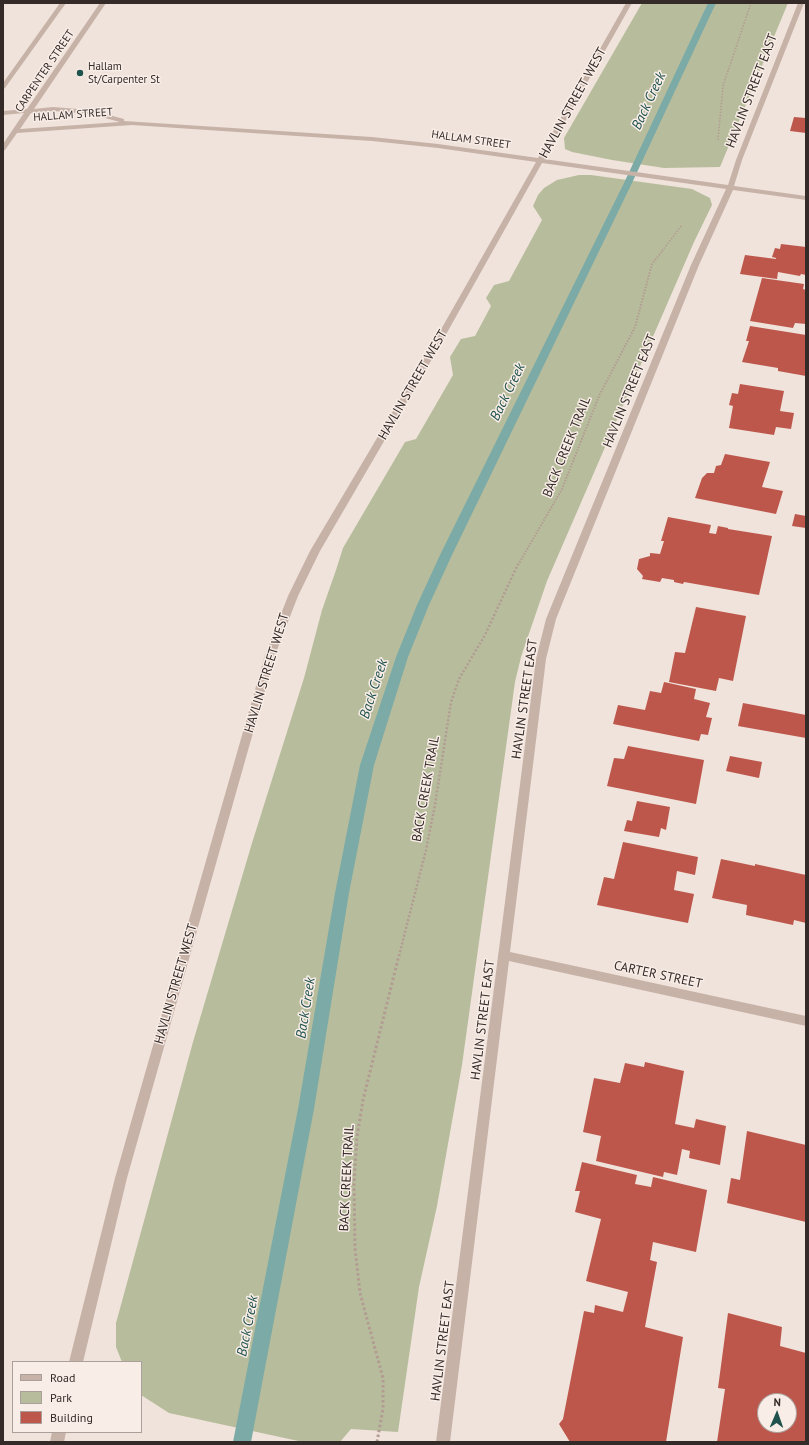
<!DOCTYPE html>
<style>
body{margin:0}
#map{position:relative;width:809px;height:1445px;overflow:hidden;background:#f0e3db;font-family:"PT Sans",sans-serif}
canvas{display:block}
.frame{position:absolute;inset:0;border:4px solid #342a27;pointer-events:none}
.legend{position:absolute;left:12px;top:1361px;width:130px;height:72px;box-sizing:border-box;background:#f8ede7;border:1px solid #aa9f9a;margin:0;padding:5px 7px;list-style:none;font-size:12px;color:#342a27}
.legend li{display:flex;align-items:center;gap:8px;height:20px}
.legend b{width:20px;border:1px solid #aa9f9a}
.north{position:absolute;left:757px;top:1393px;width:40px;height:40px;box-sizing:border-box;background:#f8ede7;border:1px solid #aa9f9a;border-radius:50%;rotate:2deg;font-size:11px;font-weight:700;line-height:16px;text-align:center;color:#342a27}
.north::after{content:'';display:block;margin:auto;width:14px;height:18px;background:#20524e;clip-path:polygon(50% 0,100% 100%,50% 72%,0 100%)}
</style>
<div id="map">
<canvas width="809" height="1445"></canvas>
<div class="frame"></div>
<ul class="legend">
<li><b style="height:5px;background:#c7b2a8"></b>Road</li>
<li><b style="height:11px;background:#b7bd9c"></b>Park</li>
<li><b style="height:11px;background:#bd574c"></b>Building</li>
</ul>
<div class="north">N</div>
</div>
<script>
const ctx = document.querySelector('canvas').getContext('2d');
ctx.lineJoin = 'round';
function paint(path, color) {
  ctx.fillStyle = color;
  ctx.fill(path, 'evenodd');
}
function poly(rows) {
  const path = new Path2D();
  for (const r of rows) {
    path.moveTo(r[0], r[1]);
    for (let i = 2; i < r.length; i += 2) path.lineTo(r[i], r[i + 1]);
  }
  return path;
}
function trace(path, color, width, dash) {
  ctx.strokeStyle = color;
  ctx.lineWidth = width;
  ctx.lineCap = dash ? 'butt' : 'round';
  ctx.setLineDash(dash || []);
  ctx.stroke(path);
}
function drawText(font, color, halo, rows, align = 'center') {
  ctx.font = font + ' "PT Sans",sans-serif';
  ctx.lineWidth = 3;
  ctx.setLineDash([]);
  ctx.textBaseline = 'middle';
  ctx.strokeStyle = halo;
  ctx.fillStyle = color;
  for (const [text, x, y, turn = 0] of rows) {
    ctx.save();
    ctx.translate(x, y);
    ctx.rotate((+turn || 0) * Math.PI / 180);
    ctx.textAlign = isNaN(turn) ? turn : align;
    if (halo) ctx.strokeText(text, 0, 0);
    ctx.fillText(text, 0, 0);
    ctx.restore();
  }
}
paint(poly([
 [642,3,788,3,720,167,664,168,612,160,572,152,565,149,564,138],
 [579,175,591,175,692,189,710,198,712,205,694,242,547,581,521,657,515,682,462,1065,437,1206,419,1287,398,1432,351,1429,340,1442,303,1442,169,1413,141,1395,141,1362,122,1362,116,1347,116,1323,193,1042,252,843,304,678,322,610,336,570,343,548,405,442,416,439,453,375,450,357,461,339,475,336,491,306,486,298,494,285,509,281,542,220,533,206,538,195,544,188,557,180]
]), '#b7bd9c');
paint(poly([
 [708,3,716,3,632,183,452,555,429,605,408,657,374,765,349,893,314,1109,251,1442,233,1442,298,1109,335,893,360,765,396,657,417,605,440,555,624,183,708,3]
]), '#7caaa6');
paint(poly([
 [794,117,806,118,806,133,790,131],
 [781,244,806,247,806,275,801,274,800,276,778,272,777,279,740,274,745,255,776,259,776,258,772,257,775,248,780,249],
 [762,278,804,284,803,289,806,290,806,324,795,323,793,328,750,321],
 [750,326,806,335,806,376,778,371,778,368,742,362,749,341,746,341],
 [740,384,784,391,780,411,794,413,791,429,776,427,774,435,729,428,733,406,729,405,732,393,738,394],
 [725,454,770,462,762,487,783,491,776,514,695,498,702,478,707,473,714,473,716,466,721,465],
 [795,514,806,516,806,528,792,526],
 [668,517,711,525,709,533,716,534,718,526,728,528,728,529,772,536,759,595,684,582,683,584,674,582,674,580,662,578,660,582,642,579,643,576,637,569,639,559,650,556,650,553,660,554,664,541,661,541],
 [696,607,746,616,733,681,719,678,716,691,669,682,675,652,685,653],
 [664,682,696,689,694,699,710,703,706,717,712,718,708,735,701,734,699,741,613,724,618,705,645,710,650,691,661,693],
 [743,703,806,715,806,738,738,726],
 [628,746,704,760,696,804,607,786,614,758,624,759],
 [730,756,762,762,759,778,726,771],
 [637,801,670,807,666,830,661,828,659,837,624,831,627,820,632,821],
 [623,842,698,857,695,875,677,871,674,890,694,894,688,923,597,905,604,877,614,879],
 [721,859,755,866,755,864,806,875,806,923,794,920,793,925,746,915,747,905,712,898],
 [645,1062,684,1071,675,1124,694,1128,696,1119,726,1126,720,1165,689,1158,690,1151,682,1149,677,1175,664,1172,663,1177,596,1161,601,1136,583,1132,594,1078,620,1083,625,1063,644,1067],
 [747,1131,806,1145,806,1222,727,1203,731,1178,740,1180],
 [582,1162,637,1175,635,1184,651,1187,653,1177,707,1190,696,1252,653,1242,650,1260,657,1262,645,1327,683,1337,666,1442,570,1442,559,1424,563,1419,584,1311,594,1313,595,1305,623,1312,628,1292,586,1281,601,1219,575,1212,580,1191,575,1191],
 [728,1313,782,1327,780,1346,806,1353,806,1442,717,1442,725,1389,718,1388],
 [765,1401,789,1401,789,1425,765,1425]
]), '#bd574c');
trace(poly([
 [718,140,723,86,751,3],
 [662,251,682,225]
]), '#b29b92', 1.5, [1.5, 1.5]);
trace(poly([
 [518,565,562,489,599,396,635,327,652,264,663,250]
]), '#b29b92', 2, [1.5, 1.5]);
trace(poly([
 [399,956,426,850,435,805,451,702,459,679,485,635,518,564]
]), '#b29b92', 2.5, [2, 2]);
trace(poly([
 [377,1442,383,1409,383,1378,360,1293,355,1248,354,1184,357,1137,363,1100,399,955]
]), '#b29b92', 3, [2.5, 2.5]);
paint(poly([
 [60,3,66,3,5,88,3,89,3,83,60,3],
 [100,3,106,3,34,109,53,107,90,110,124,119,124,121,372,137,438,144,538,158,626,3,632,3,544,159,728,185,736,160,798,3,804,3,742,160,734,186,806,196,806,200,733,190,699,265,556,619,546,659,510,952,806,1016,806,1026,509,961,450,1442,436,1442,536,659,546,619,691,265,726,189,542,163,439,347,320,551,298,596,275,655,127,1178,83,1362,69,1362,115,1178,265,655,288,596,310,551,431,347,536,162,438,148,372,141,132,125,17,133,5,150,3,151,3,144,24,113,3,115,3,111,27,109,100,3],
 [53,111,90,114,120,122,20,129,31,113,53,111],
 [52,1432,66,1432,64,1442,50,1442,52,1432]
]), '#c7b2a8');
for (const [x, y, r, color] of [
 [80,73,4,"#20524e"]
]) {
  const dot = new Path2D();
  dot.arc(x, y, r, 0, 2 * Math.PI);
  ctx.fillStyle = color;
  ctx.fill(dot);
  trace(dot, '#f8ede7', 1.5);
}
drawText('11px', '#342a27', '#f8ede7', [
 ["Hallam",88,67],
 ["St/Carpenter St",88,80]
], 'left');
drawText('11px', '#342a27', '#f8ede7', [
 ["CARPENTER STREET",45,71,-56],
 ["HALLAM STREET",73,115,-4],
 ["HALLAM STREET",471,140,8]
]);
drawText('13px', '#342a27', '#f8ede7', [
 ["HAVLIN STREET EAST",752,91,-69],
 ["HAVLIN STREET WEST",573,103,-61],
 ["HAVLIN STREET WEST",413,385,-60],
 ["HAVLIN STREET EAST",630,391,-68],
 ["BACK CREEK TRAIL",567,447,-68],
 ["HAVLIN STREET WEST",267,673,-73],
 ["HAVLIN STREET EAST",525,699,-82],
 ["BACK CREEK TRAIL",426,789,-80],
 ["CARTER STREET",658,975,12],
 ["HAVLIN STREET WEST",176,984,-74],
 ["HAVLIN STREET EAST",483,1020,-83],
 ["BACK CREEK TRAIL",347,1178,-87],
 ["HAVLIN STREET EAST",443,1341,-83]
]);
drawText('italic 14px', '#20524e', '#f8ede7', [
 ["Back Creek",649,101,-65],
 ["Back Creek",508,392,-64],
 ["Back Creek",374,689,-72],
 ["Back Creek",306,1008,-81],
 ["Back Creek",248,1326,-79]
]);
</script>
